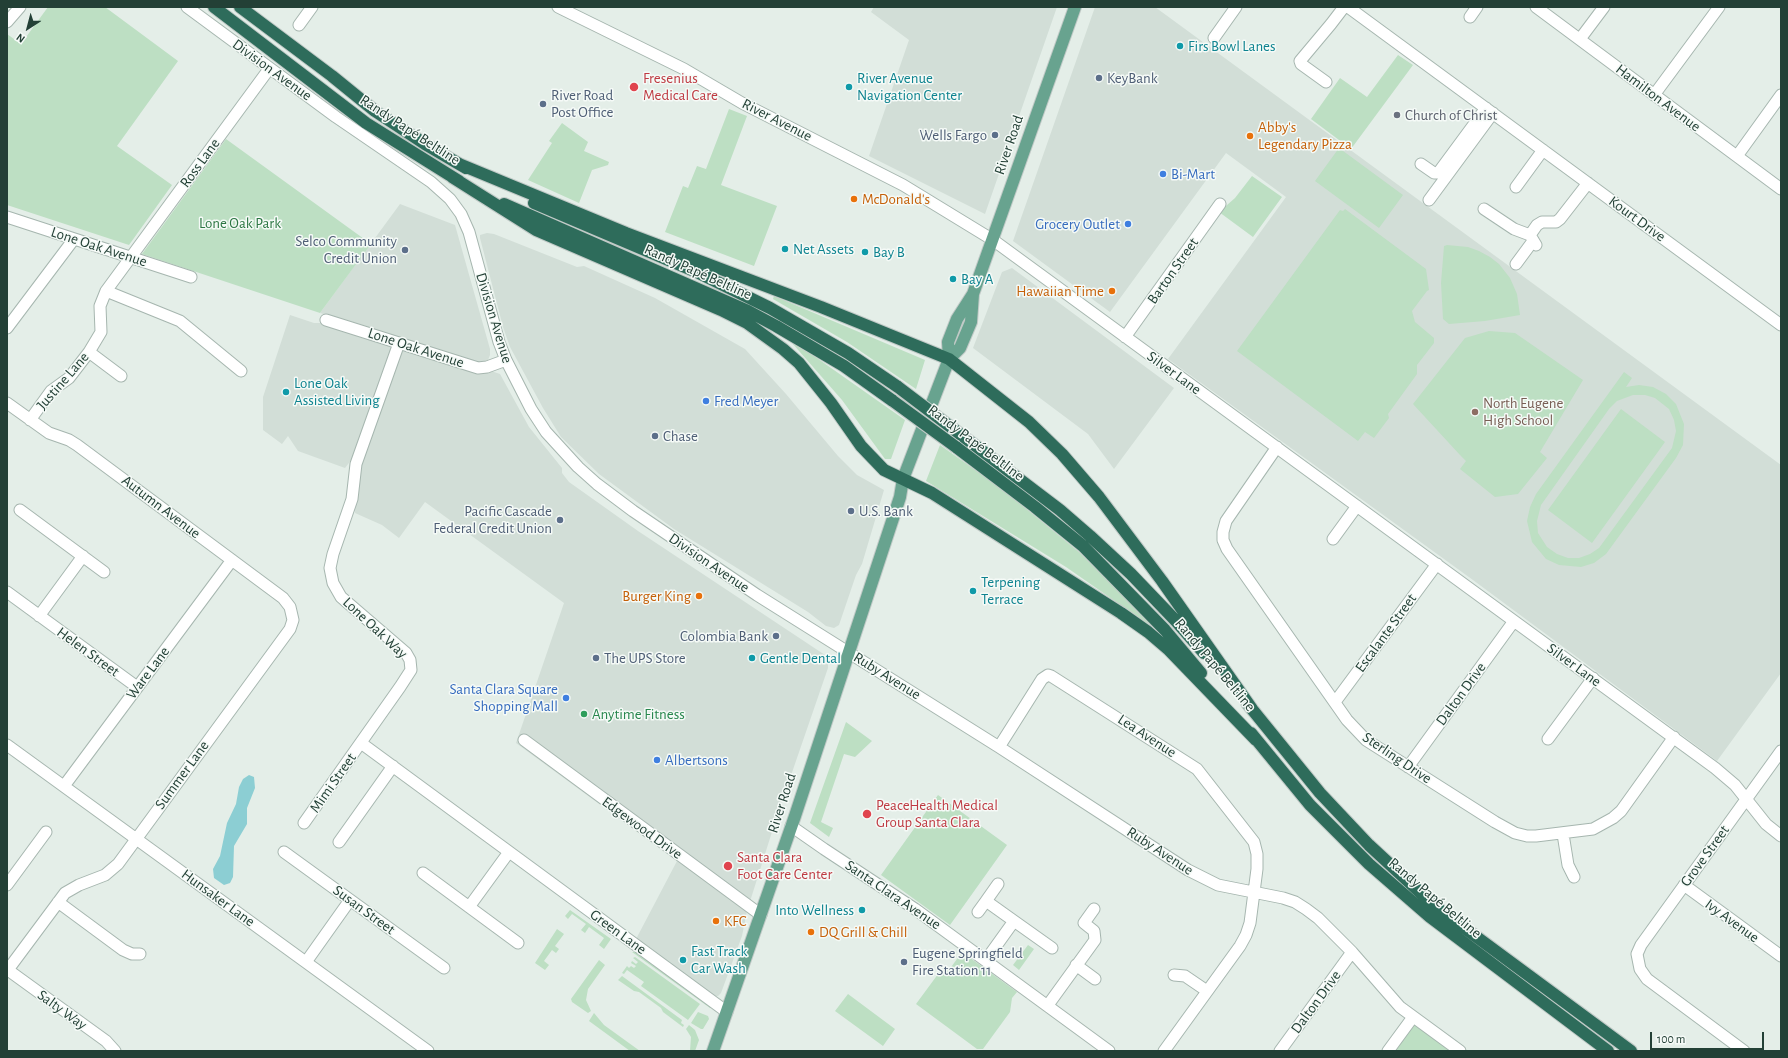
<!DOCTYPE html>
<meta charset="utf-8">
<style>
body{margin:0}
#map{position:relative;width:1788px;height:1058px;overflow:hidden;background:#e4eee8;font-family:"Alegreya Sans",sans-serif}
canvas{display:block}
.frame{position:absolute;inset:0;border:8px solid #234036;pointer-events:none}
.north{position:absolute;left:8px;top:8px;width:40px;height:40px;-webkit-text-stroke:3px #f5faf7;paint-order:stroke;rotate:216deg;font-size:11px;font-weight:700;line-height:16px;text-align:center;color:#234036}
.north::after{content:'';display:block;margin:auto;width:14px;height:18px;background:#234036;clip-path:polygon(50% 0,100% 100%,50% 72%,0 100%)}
.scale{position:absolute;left:1650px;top:1032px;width:114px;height:18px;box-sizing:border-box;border:2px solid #234036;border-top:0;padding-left:5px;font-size:12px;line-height:14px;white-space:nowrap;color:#234036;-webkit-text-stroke:3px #f5faf7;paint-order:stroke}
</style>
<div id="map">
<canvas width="1788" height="1058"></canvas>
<div class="frame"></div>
<div class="north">N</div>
<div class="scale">100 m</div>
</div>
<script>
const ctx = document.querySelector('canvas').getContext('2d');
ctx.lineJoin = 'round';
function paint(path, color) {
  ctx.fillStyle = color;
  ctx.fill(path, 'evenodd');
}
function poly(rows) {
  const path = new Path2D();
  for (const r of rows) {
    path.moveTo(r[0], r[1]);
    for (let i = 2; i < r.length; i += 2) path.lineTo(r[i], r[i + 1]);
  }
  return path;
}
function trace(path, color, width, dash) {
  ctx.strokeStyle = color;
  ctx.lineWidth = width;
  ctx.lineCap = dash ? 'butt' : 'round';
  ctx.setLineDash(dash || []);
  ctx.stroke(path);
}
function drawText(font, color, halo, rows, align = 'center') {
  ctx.font = font + ' "Alegreya Sans",sans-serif';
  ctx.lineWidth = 3;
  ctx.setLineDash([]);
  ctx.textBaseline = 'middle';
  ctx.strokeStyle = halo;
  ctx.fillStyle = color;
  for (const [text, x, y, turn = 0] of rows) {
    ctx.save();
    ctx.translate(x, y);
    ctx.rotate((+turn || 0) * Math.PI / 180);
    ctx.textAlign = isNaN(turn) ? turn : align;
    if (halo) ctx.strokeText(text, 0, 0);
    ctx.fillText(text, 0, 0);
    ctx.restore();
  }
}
paint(poly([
 [874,7,1057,7,985,214,869,156,909,40,871,12],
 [1095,7,1155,7,1781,465,1781,673,1717,761,1473,580,1168,359,1286,197,1226,153,1110,312,1013,241],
 [400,204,455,225,490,349,490,355,488,360,484,362,479,363,320,313],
 [487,233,494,234,577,267,584,266,655,298,745,349,786,394,838,456,857,475,884,490,862,564,856,575,839,625,834,628,826,626,808,612,674,529,599,474,561,437,543,408,510,347,503,327,480,238,480,235],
 [1012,268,1174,388,1114,469,1088,434,973,348,1002,272],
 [290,315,314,323,328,323,392,346,393,350,355,455,345,468,298,451,288,436,282,444,263,430,263,397],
 [401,350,405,350,479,373,484,373,491,371,500,374,529,427,562,468,562,473,569,482,638,531,825,655,828,661,828,668,777,816,747,911,742,936,721,993,718,996,713,996,635,941,677,861,516,743,564,603,425,502,399,538,382,525,355,513,357,473]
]), '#d2ded7');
paint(poly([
 [48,7,105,7,178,61,117,146,172,185,129,245,7,205,7,34,21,44],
 [1398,55,1413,65,1351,149,1311,119,1340,78,1367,97],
 [729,109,747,116,721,185,777,206,754,266,665,232,683,186,688,188,697,166,706,169],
 [562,123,588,142,584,151,609,162,608,165,592,170,579,203,528,180,552,143,549,141],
 [226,139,371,244,320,313,142,254],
 [1339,148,1403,195,1379,228,1315,181],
 [1252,176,1282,197,1253,237,1219,212,1235,198],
 [1345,209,1426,269,1429,290,1427,291,1412,311,1415,322,1434,338,1434,343,1417,365,1417,374,1388,414,1389,418,1374,438,1365,432,1358,441,1237,351,1340,210,1343,211],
 [1447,245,1468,247,1479,251,1490,257,1499,264,1510,278,1517,294,1520,315,1485,321,1449,324,1443,319,1441,283,1444,246],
 [774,296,925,360,916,389,847,342,773,299],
 [1489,331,1515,333,1583,380,1540,452,1547,458,1518,494,1495,497,1460,469,1466,461,1460,455,1413,404,1465,338],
 [792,343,814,356,905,420,891,459,885,459,842,400],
 [1624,372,1632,378,1626,387,1639,385,1653,387,1666,394,1676,404,1684,424,1683,445,1676,458,1606,554,1594,563,1581,567,1559,565,1546,559,1532,542,1527,521,1530,507,1536,494],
 [1633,395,1645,395,1655,398,1669,409,1674,420,1676,431,1672,448,1599,548,1590,554,1579,558,1568,558,1557,554,1547,547,1538,533,1537,521,1541,505,1609,409,1617,401],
 [1621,409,1665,442,1592,543,1548,510],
 [940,445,1002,489,1079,552,1150,622,1148,624,1066,567,926,481],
 [846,722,872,741,855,757,844,754,821,822,833,828,829,837,810,823],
 [938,795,1007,845,950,925,881,875],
 [570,910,611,939,604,949,599,945,604,938,589,927,585,933,581,930,586,924,572,914,568,919,565,916],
 [557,929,564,934,555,946,559,949,556,953,552,950,544,961,549,965,545,970,535,963],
 [1028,945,1034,949,1019,970,1013,965],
 [632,952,637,952,677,982,679,981,711,1007,710,1008],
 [962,952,1017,992,1012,998,1010,1012,983,1049,977,1049,916,1004,944,966,949,970],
 [635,957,700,1004,688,1020,641,986,644,982,627,970,624,974,622,973,627,966,629,968,631,966,634,968,636,966,631,963,632,961,636,964,638,962,633,958],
 [599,960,605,965,588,989,586,1000,591,1011,588,1013,572,1002,571,999],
 [622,976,682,1020,681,1023,684,1025,683,1027,663,1012,661,1008,639,992,634,991,618,980],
 [848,994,895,1029,883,1046,835,1011],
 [698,1012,708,1016,709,1019,703,1029,701,1029,691,1023],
 [594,1013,604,1025,640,1051,630,1051,589,1021],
 [1414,1024,1451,1051,1391,1051],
 [689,1025,695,1030,699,1040,695,1051,690,1051,691,1037,686,1029]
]), '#bddfc3');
paint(poly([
 [249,775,254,777,255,788,247,808,247,824,234,846,233,877,230,883,224,885,214,878,213,869,220,856,227,823,236,804,239,787,243,779]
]), '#8cced3');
const minor = poly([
 [187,7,336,117,431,182,450,199,461,214,469,232,499,342,506,360,531,409,546,432,578,467,597,484,633,511,757,595,999,747,1188,870,1218,885,1283,898,1295,902,1306,909,1318,918,1352,952,1400,1007,1460,1051],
 [558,7,684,69,742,103,903,185,993,240,1715,768,1735,785,1766,824,1781,836],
 [1348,7,1781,325],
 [1536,7,1781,189],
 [1470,17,1477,7],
 [7,22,20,7],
 [299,25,312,7],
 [1214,38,1236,7],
 [1580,39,1604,7],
 [1326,82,1301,64,1300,61,1331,24,1344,7],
 [1654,95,1719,7],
 [1737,156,1781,95],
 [1421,164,1434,173,1438,173,1486,108],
 [1516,187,1543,150],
 [1429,200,1493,113],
 [1484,209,1514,229,1530,235],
 [7,217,191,277],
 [1536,245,1530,235,1537,225,1542,222,1556,222,1560,219,1588,183],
 [1516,264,1533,241],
 [106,291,180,321,241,371],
 [326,320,478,368,487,367,506,360],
 [7,328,74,239],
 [1125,337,1220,204],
 [89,352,121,376],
 [7,403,49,433,69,440,77,445,283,598,290,607,293,620,290,629,118,864,105,875,79,885,65,893,7,971],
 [30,420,51,391,69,378,89,352,101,332,100,306,106,291,269,69],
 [1277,447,1226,521,1223,532,1223,540,1227,549,1347,720,1366,740,1495,822,1515,833,1527,836,1536,836,1593,829,1613,818,1621,811,1674,737],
 [20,510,104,572],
 [1333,539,1357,506],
 [7,592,137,687],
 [39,616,83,556],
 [1335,702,1437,564],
 [1548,739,1593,678],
 [524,740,761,915],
 [361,743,727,1012],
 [7,745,428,1051],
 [999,747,1042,679,1048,675,1051,676,1197,769,1254,842,1257,854,1257,869,1250,923,1246,935,1240,946,1164,1051],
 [1408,767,1514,621],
 [64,786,232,560],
 [304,823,400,687,411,670,410,660,406,653,341,597,333,583,330,568,333,554,352,499,356,464,399,343],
 [791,826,824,849,915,909,1109,1051],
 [1563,834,1568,865,1574,877],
 [339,842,393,766],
 [284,852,444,968],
 [423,873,518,943],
 [998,884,986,901,1014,921],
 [7,885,46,832],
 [1684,885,1781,956],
 [58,902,123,950,132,954,140,954],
 [469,907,509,852],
 [978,912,986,901],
 [986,960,1014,921,1052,948],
 [306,962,350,900],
 [1076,965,1095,979],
 [8,970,106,1041,115,1051],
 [1174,975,1185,976,1207,991],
 [1048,1005,1095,940,1094,931,1084,923,1094,909],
 [1280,1051,1352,952],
 [1388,1051,1413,1017],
 [1744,1051,1647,979,1640,969,1637,954,1641,945,1781,751]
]);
const major = poly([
 [949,359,960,348,971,322,973,294,1075,7],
 [713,1051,795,816,900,497,903,479,949,359,948,342,957,319,973,294]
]);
const highway = poly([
 [214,7,366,123,459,181],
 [240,7,332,76,375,111,425,144,466,168],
 [459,164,626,233,821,307,949,359,1029,422,1062,454,1099,497,1162,581,1252,709],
 [452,177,536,230,721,310,747,323,783,349,799,363,831,403,861,446,884,470,932,493,1121,613,1148,632,1169,650,1256,740],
 [534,203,699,273,770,308,848,353,898,387],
 [504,204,748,311,776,326,844,366,893,401],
 [960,434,1060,510,1090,536,1131,574,1176,621,1204,653],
 [956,447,1035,507,1083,546,1165,630,1201,673],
 [1247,703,1320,793,1369,845,1436,907,1631,1051],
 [1251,733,1310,805,1369,864,1430,917,1608,1051]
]);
trace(minor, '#a6b6af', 13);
trace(major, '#c1cac7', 14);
trace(highway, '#c1cac7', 14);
trace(minor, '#fff', 11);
trace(major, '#68a38f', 12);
trace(highway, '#2e6c5b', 12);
const highwayBridge = poly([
 [898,387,960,434],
 [893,401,956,447]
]);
trace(highwayBridge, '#c1cac7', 14, []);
trace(highwayBridge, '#2e6c5b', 12);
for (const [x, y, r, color] of [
 [1180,46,4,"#0f9aa8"],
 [1099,78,4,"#5c6f8a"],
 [634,87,5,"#e0444e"],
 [849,87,4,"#0f9aa8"],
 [543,104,4,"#5c6f8a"],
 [1397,115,4,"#6b7280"],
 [995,135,4,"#5c6f8a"],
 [1250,136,4,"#e8710a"],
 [1163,174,4,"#3f7fe0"],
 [854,199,4,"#e8710a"],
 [1128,224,4,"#3f7fe0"],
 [785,249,4,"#0f9aa8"],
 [405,250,4,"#5c6f8a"],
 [865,252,4,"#0f9aa8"],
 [953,279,4,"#0f9aa8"],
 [1112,291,4,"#e8710a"],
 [286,392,4,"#0f9aa8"],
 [706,401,4,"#3f7fe0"],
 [1475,412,4,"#8d6e63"],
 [655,436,4,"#5c6f8a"],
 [851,511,4,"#5c6f8a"],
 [560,520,4,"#5c6f8a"],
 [973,591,4,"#0f9aa8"],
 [699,596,4,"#e8710a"],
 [776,636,4,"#5c6f8a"],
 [596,658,4,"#5c6f8a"],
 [752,658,4,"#0f9aa8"],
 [566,698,4,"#3f7fe0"],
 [584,714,4,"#2e9e5b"],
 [657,760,4,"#3f7fe0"],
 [867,814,5,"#e0444e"],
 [728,866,5,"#e0444e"],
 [862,910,4,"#0f9aa8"],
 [716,921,4,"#e8710a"],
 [811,932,4,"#e8710a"],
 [683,960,4,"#0f9aa8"],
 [904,962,4,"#5c6f8a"]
]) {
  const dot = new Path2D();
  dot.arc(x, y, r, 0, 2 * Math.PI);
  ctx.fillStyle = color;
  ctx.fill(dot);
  trace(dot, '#f5faf7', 1.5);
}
drawText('15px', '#0d838f', '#f5faf7', [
 ["Firs Bowl Lanes",1188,46],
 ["River Avenue",857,78],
 ["Navigation Center",857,95],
 ["Net Assets",793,249],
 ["Bay B",873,252],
 ["Bay A",961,279],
 ["Lone Oak",294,383],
 ["Assisted Living",294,400],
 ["Terpening",981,582],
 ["Terrace",981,599],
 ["Gentle Dental",760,658],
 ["Into Wellness",854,910,"right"],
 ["Fast Track",691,951],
 ["Car Wash",691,968]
], 'left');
drawText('15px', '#234036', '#f5faf7', [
 ["Division Avenue",272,70,36],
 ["Hamilton Avenue",1658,98,37],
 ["River Avenue",777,120,27],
 ["Randy Papé Beltline",410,130,33],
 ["River Road",1009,145,-71],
 ["Ross Lane",200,163,-54],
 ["Kourt Drive",1637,219,36],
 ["Lone Oak Avenue",99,247,18],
 ["Barton Street",1173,271,-55],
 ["Randy Papé Beltline",698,272,24],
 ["Division Avenue",494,318,73],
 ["Lone Oak Avenue",416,348,18],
 ["Silver Lane",1174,373,36],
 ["Justine Lane",63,381,-49],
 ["Randy Papé Beltline",976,443,37],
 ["Autumn Avenue",161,507,37],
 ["Division Avenue",709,563,34],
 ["Lone Oak Way",375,628,43],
 ["Escalante Street",1386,633,-54],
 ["Helen Street",88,652,36],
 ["Randy Papé Beltline",1215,665,50],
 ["Silver Lane",1574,665,36],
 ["Ware Lane",148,673,-53],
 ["Ruby Avenue",887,676,32],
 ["Dalton Drive",1461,694,-54],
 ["Lea Avenue",1147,736,33],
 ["Sterling Drive",1397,758,34],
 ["Summer Lane",182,775,-54],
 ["Mimi Street",333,783,-55],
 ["River Road",782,803,-72],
 ["Edgewood Drive",642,828,36],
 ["Ruby Avenue",1160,851,33],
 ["Grove Street",1705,856,-54],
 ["Santa Clara Avenue",893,895,34],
 ["Hunsaker Lane",218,898,36],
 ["Randy Papé Beltline",1435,898,40],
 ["Susan Street",364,910,36],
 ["Ivy Avenue",1732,921,36],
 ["Green Lane",618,932,36],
 ["Dalton Drive",1316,1002,-54],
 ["Salty Way",62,1010,36]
]);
drawText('15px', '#be3a42', '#f5faf7', [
 ["Fresenius",643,78],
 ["Medical Care",643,95],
 ["PeaceHealth Medical",876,805],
 ["Group Santa Clara",876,822],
 ["Santa Clara",737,857],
 ["Foot Care Center",737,874]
], 'left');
drawText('15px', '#4e5e75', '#f5faf7', [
 ["KeyBank",1107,78],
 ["River Road",551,95],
 ["Post Office",551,112],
 ["Wells Fargo",987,135,"right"],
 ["Selco Community",397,241,"right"],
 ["Credit Union",397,258,"right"],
 ["Chase",663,436],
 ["Pacific Cascade",552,511,"right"],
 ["Federal Credit Union",552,528,"right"],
 ["U.S. Bank",859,511],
 ["Colombia Bank",768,636,"right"],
 ["The UPS Store",604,658],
 ["Eugene Springfield",912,953],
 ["Fire Station 11",912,970]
], 'left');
drawText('15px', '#5b616d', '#f5faf7', [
 ["Church of Christ",1405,115]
], 'left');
drawText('15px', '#c56008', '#f5faf7', [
 ["Abby's",1258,127],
 ["Legendary Pizza",1258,144],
 ["McDonald's",862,199],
 ["Hawaiian Time",1104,291,"right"],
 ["Burger King",691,596,"right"],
 ["KFC",724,921],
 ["DQ Grill & Chill",819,932]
], 'left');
drawText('15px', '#366cbe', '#f5faf7', [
 ["Bi-Mart",1171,174],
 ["Grocery Outlet",1120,224,"right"],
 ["Fred Meyer",714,401],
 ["Santa Clara Square",558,689,"right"],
 ["Shopping Mall",558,706,"right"],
 ["Albertsons",665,760]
], 'left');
drawText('15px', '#2c7743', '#f5faf7', [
 ["Lone Oak Park",240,223]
]);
drawText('15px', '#785e54', '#f5faf7', [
 ["North Eugene",1483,403],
 ["High School",1483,420]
], 'left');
drawText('15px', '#27864d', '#f5faf7', [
 ["Anytime Fitness",592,714]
], 'left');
</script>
